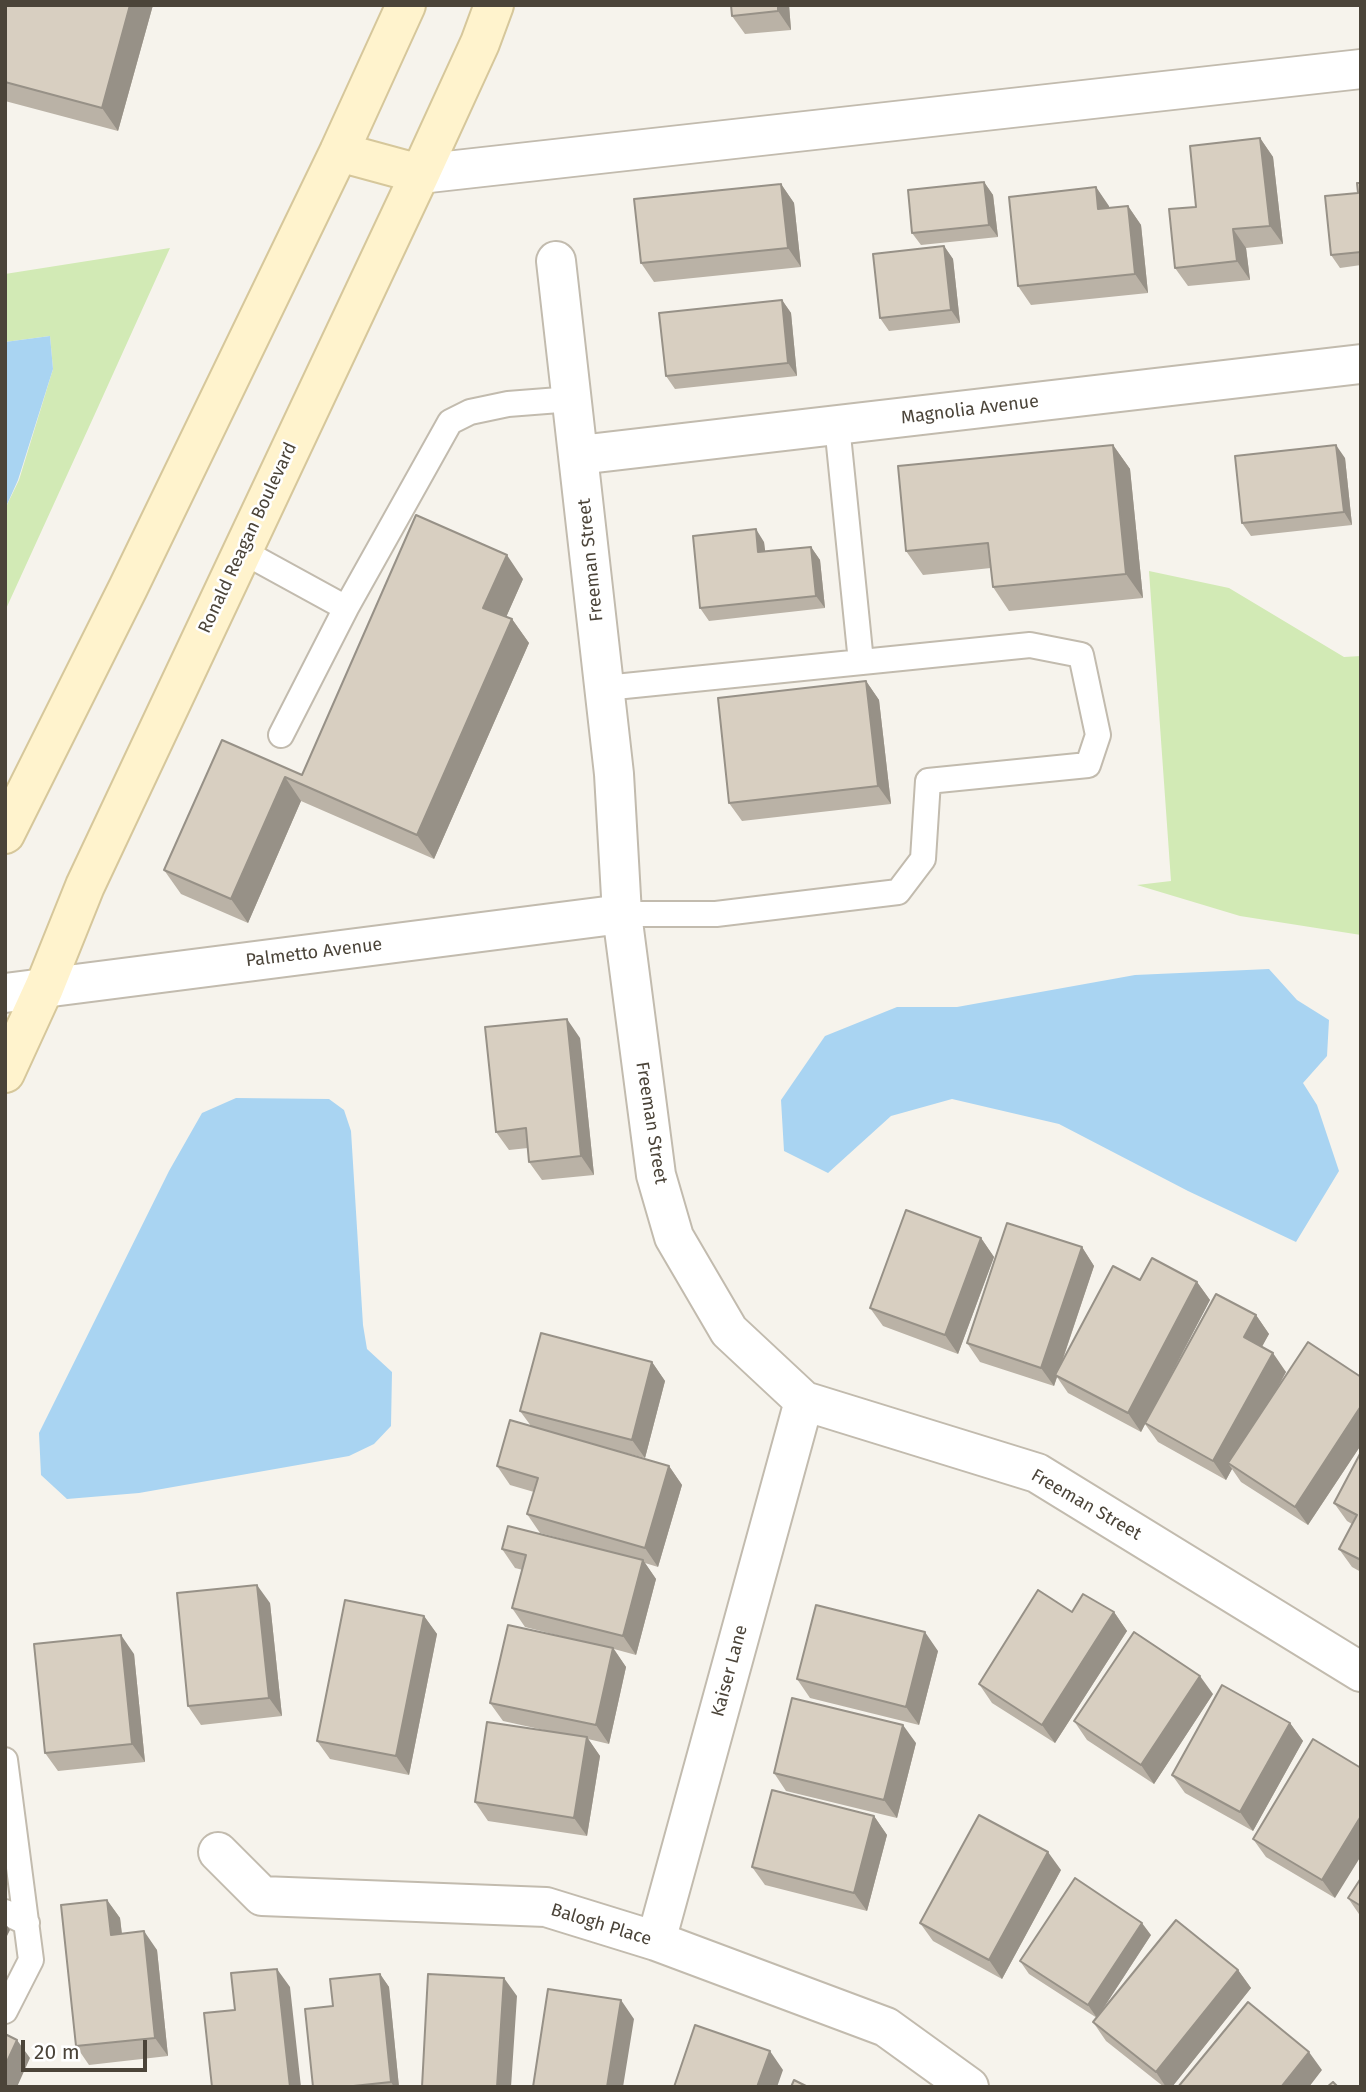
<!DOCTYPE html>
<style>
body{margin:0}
#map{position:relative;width:1366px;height:2092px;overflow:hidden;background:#f6f3ec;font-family:"Fira Sans",sans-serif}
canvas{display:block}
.frame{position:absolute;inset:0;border:7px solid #4b4439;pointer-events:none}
.scale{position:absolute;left:21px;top:2040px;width:126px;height:32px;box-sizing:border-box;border:4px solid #4b4439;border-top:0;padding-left:9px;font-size:21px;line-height:24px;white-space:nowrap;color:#4b4439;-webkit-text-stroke:5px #fff;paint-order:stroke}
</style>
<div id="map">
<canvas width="1366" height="2092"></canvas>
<div class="frame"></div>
<div class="scale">20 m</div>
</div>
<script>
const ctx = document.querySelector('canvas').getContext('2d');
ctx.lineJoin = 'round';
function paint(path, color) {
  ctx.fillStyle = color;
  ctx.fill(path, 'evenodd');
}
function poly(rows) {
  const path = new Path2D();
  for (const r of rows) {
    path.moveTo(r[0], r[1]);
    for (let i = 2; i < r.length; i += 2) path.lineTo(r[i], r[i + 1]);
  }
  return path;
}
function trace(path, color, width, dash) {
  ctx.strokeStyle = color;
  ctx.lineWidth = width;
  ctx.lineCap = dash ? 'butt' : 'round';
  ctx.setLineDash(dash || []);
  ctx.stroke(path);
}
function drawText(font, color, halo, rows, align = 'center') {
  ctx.font = font + ' "Fira Sans",sans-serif';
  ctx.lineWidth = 5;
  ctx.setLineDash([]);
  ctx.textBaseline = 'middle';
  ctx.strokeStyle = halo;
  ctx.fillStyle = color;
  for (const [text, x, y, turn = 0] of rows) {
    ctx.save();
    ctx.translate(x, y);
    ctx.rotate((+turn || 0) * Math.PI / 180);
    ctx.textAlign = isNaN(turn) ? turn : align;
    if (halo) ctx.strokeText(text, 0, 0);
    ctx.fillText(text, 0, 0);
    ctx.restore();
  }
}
paint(poly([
 [170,248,94,416,5,611,5,509,19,480,53,369,50,336,5,342,5,274],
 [1149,571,1229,588,1344,657,1361,656,1361,935,1240,916,1137,885,1171,881]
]), '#d2eab5');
paint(poly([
 [50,336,53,369,18,480,5,509,5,342],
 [1269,969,1297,1000,1329,1020,1327,1056,1303,1083,1317,1105,1339,1171,1296,1242,1188,1191,1059,1124,952,1099,891,1116,828,1173,784,1151,781,1100,825,1036,897,1007,957,1007,1135,975],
 [236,1098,329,1099,344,1110,351,1131,363,1325,367,1349,392,1372,391,1426,374,1444,349,1456,139,1493,67,1499,41,1475,39,1433,169,1171,202,1113]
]), '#a9d4f2');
const service = poly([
 [837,425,861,662],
 [242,551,346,608,450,422,470,412,508,404,572,399],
 [605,688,1030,645,1081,655,1098,735,1088,765,928,781,923,859,898,892,716,914,622,914],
 [281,735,346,608],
 [5,1760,31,1960,5,2011],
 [5,1912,27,1923]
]);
const minor = poly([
 [420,174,1361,69],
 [556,261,614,774,622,914,656,1175,674,1237,729,1331,804,1401,1037,1473,1361,1672],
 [579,455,1361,364],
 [5,993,622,914],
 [218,1852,262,1896,546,1907,656,1941,886,2027,969,2087],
 [656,1941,804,1401]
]);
const secondary = poly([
 [339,152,420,174],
 [5,834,128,588,339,152,406,5],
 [5,1073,44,988,85,886,420,174,480,43,494,5]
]);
trace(service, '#c2bbae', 28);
trace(minor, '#c2bbae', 42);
trace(secondary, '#d6c79b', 42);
trace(service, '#fff', 24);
trace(minor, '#fff', 38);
trace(secondary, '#fff3cd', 38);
paint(poly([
 [5,5,153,5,118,131,5,101],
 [789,5,791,30,745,34,732,16],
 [1260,138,1273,157,1283,244,1246,248,1250,280,1188,286,1175,268,1196,207],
 [984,182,993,195,998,237,921,245,912,233],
 [1361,183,1361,265,1340,268,1331,255,1358,193],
 [781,184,794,203,801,267,654,282,641,263],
 [1096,187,1109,208,1128,206,1141,225,1148,293,1031,305,1018,286],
 [944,246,953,259,960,323,889,331,880,318],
 [782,300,791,313,797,376,675,389,666,376],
 [1113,445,1130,469,1143,598,1009,611,993,587,991,568,923,575,906,551],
 [1345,458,1352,525,1251,536,1242,523],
 [764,542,765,552,811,547,820,560,825,608,709,621,700,608],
 [523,579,506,617,512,619,529,643,434,859,301,801,248,923,181,894,164,870,222,740,302,775],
 [866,681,879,700,891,804,742,821,729,803],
 [580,1038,594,1175,542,1180,529,1162,528,1148,509,1150,496,1132],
 [981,1238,994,1257,958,1354,883,1326,870,1308],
 [1082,1247,1094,1266,1062,1362,1140,1280,1197,1282,1210,1300,1163,1390,1256,1315,1269,1334,1261,1347,1286,1372,1277,1389,1361,1377,1361,1445,1308,1525,1241,1482,1232,1469,1226,1480,1158,1442,1145,1424,1141,1432,1068,1393,1057,1377,1054,1386,980,1362,967,1343],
 [652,1362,665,1381,645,1458,622,1452,669,1466,682,1485,658,1567,645,1563,656,1579,636,1655,614,1649,626,1667,609,1744,588,1739,600,1756,587,1836,488,1821,475,1802,562,1734,503,1721,490,1703,588,1643,525,1627,512,1608,523,1570,515,1568,502,1549,581,1544,540,1533,527,1514,534,1492,510,1485,497,1466,531,1426,520,1411],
 [1361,1452,1361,1572,1352,1567,1339,1549,1352,1524,1347,1521,1334,1503],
 [270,1603,282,1716,201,1725,188,1706],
 [1072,1612,1114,1612,1127,1631,1055,1743,992,1703,979,1684],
 [424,1616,437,1634,409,1775,330,1759,317,1741],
 [938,1651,919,1725,810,1698,797,1679],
 [134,1654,145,1762,58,1771,45,1753],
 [1213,1694,1154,1784,1087,1740,1074,1721],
 [1290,1723,1303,1741,1253,1831,1185,1793,1172,1775],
 [1313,1739,1335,1898,1266,1857,1253,1839],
 [916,1743,897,1818,786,1791,774,1773],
 [874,1816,887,1835,867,1911,765,1885,752,1867],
 [1061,1870,1002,1979,933,1941,920,1923],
 [1361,1878,1361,1917,1348,1898],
 [107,1900,120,1918,122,1934,157,1950,168,2056,89,2065,76,2046],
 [1151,1935,1097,2018,1029,1974,1020,1961],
 [1238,1970,1251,1988,1172,2087,1164,2087,1106,2041,1093,2022],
 [380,1974,389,1987,399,2087,313,2087,333,2006]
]), '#bab2a6');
paint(poly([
 [130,5,153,5,118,131,102,108],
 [778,5,789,5,791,30,778,11],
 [1260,138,1273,157,1283,244,1270,226],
 [984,182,993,195,998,237,989,225],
 [781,184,794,203,801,267,788,248],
 [1096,187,1109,206,1111,228,1098,209],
 [1128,206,1141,225,1148,293,1135,274],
 [1233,229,1246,248,1250,280,1237,261],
 [944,246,953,259,960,323,951,310],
 [782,300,791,313,797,376,788,363],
 [1113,445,1130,469,1143,598,1126,574],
 [1336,445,1345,458,1352,525,1344,512],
 [756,529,764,542,767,565,758,552],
 [811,547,820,560,825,608,816,596],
 [507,555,523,579,500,631,483,608],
 [512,619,529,643,434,859,417,835],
 [866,681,879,700,891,804,878,786],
 [285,777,301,801,248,923,231,899],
 [567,1019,580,1038,594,1175,581,1156],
 [981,1238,994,1257,958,1354,945,1335],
 [1082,1247,1094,1266,1057,1376,1055,1375,1057,1377,1054,1386,1041,1368],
 [1197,1282,1210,1300,1141,1432,1128,1413],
 [1256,1315,1269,1334,1257,1356,1244,1337],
 [1273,1353,1286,1372,1234,1466,1228,1463,1232,1469,1226,1480,1213,1461],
 [652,1362,665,1381,645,1458,632,1440],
 [1361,1406,1361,1445,1308,1525,1295,1507],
 [669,1466,682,1485,658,1567,645,1548],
 [643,1560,656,1579,636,1655,623,1636],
 [257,1585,270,1603,282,1716,269,1698],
 [1114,1612,1127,1631,1055,1743,1042,1725],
 [424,1616,437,1634,409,1775,396,1756],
 [925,1632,938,1651,919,1725,906,1707],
 [121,1635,134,1654,145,1762,132,1744],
 [613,1648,626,1667,609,1744,596,1725],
 [1200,1676,1213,1694,1154,1784,1141,1765],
 [1290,1723,1303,1741,1253,1831,1240,1812],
 [903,1725,916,1743,897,1818,884,1800],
 [587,1737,600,1756,587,1836,574,1818],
 [874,1816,887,1835,867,1911,854,1893],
 [1361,1816,1361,1856,1335,1898,1322,1880],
 [1048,1852,1061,1870,1002,1979,989,1960],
 [107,1900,120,1918,124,1953,111,1935],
 [5,1923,10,1930,5,1940],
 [1142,1923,1151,1935,1097,2018,1088,2005],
 [144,1931,157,1950,168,2056,155,2038],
 [277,1969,290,1987,301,2087,290,2087],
 [1238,1970,1251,1988,1172,2087,1166,2087,1156,2072],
 [380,1974,389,1987,399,2087,394,2087,391,2082],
 [504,1978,517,1996,511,2087,497,2087],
 [621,2000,634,2019,623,2087,607,2087],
 [17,2040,30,2058,17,2087,5,2087,5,2066],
 [770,2051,783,2070,777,2087,757,2087],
 [1309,2052,1322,2070,1309,2087,1281,2087]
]), '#979187');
const building = poly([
 [5,5,130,5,102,108,5,82,5,5],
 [731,5,778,5,778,11,732,16,731,5],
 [1260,138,1270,226,1233,229,1237,261,1175,268,1169,209,1196,207,1190,146,1260,138],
 [984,182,989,225,912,233,908,190,984,182],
 [1357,183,1361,183,1361,252,1331,255,1325,196,1358,193,1357,183],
 [781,184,788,248,641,263,634,199,781,184],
 [1096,187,1098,209,1128,206,1135,274,1018,286,1009,197,1096,187],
 [944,246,951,310,880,318,873,254,944,246],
 [782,300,788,363,666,376,659,313,782,300],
 [1113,445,1126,574,993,587,988,543,906,551,898,466,1113,445],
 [1336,445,1344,512,1242,523,1235,456,1336,445],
 [416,515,507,555,483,608,512,619,417,835,285,777,231,899,164,870,222,740,302,775,416,515],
 [756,529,758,552,811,547,816,596,700,608,693,536,756,529],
 [866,681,878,786,729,803,718,698,866,681],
 [567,1019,581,1156,529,1162,526,1128,496,1132,485,1027,567,1019],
 [906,1210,981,1238,945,1335,870,1308,906,1210],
 [1007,1223,1082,1247,1041,1368,967,1343,1007,1223],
 [1152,1258,1197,1282,1128,1413,1055,1375,1113,1266,1140,1280,1152,1258],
 [1216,1294,1256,1315,1244,1337,1273,1353,1213,1461,1145,1423,1216,1294],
 [541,1333,652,1362,632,1440,520,1411,541,1333],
 [1308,1342,1361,1377,1361,1406,1295,1507,1228,1463,1308,1342],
 [510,1420,669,1466,645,1548,527,1514,538,1478,497,1466,510,1420],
 [1361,1452,1361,1560,1339,1549,1357,1515,1334,1503,1361,1452],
 [508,1526,643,1560,623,1636,512,1608,526,1555,502,1549,508,1526],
 [257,1585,269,1698,188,1706,177,1593,257,1585],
 [1038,1590,1072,1612,1083,1594,1114,1612,1042,1725,979,1684,1038,1590],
 [345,1600,424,1616,396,1756,317,1741,345,1600],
 [816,1605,925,1632,906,1707,797,1679,816,1605],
 [508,1625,613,1648,596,1725,490,1703,508,1625],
 [1134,1632,1200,1676,1141,1765,1074,1721,1134,1632],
 [121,1635,132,1744,45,1753,34,1644,121,1635],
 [1222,1685,1290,1723,1240,1812,1172,1775,1222,1685],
 [792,1698,903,1725,884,1800,774,1773,792,1698],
 [487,1722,587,1737,574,1818,475,1802,487,1722],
 [1313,1739,1361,1768,1361,1816,1322,1880,1253,1839,1313,1739],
 [772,1790,874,1816,854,1893,752,1867,772,1790],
 [979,1815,1048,1852,989,1960,920,1923,979,1815],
 [1075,1878,1142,1923,1088,2005,1020,1961,1075,1878],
 [1361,1878,1361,1906,1348,1898,1361,1878],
 [107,1900,111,1935,144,1931,155,2038,76,2046,61,1905,107,1900],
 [1176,1920,1238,1970,1156,2072,1093,2022,1176,1920],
 [277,1969,290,2087,212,2087,204,2013,235,2010,231,1973,277,1969],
 [380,1974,391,2082,344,2087,313,2087,305,2009,333,2006,330,1979,380,1974],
 [428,1974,504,1978,497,2087,422,2087,428,1974],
 [548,1989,621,2000,607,2087,533,2087,548,1989],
 [1248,2002,1309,2052,1281,2087,1178,2087,1248,2002],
 [695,2025,770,2051,757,2087,674,2087,695,2025],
 [5,2034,17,2040,5,2066,5,2034],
 [794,2080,808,2087,791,2087,794,2080],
 [1333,2082,1338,2087,1327,2087,1333,2082]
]);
paint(building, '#d8cfc1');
trace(building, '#979187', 2);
drawText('18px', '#4b4439', '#fff', [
 ["Magnolia Avenue",970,410,-7],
 ["Ronald Reagan Boulevard",248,538,-65],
 ["Freeman Street",591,560,-96],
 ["Palmetto Avenue",314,953,-7],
 ["Freeman Street",651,1123,81],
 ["Freeman Street",1086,1505,30],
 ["Kaiser Lane",730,1671,-75],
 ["Balogh Place",601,1925,17]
]);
</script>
